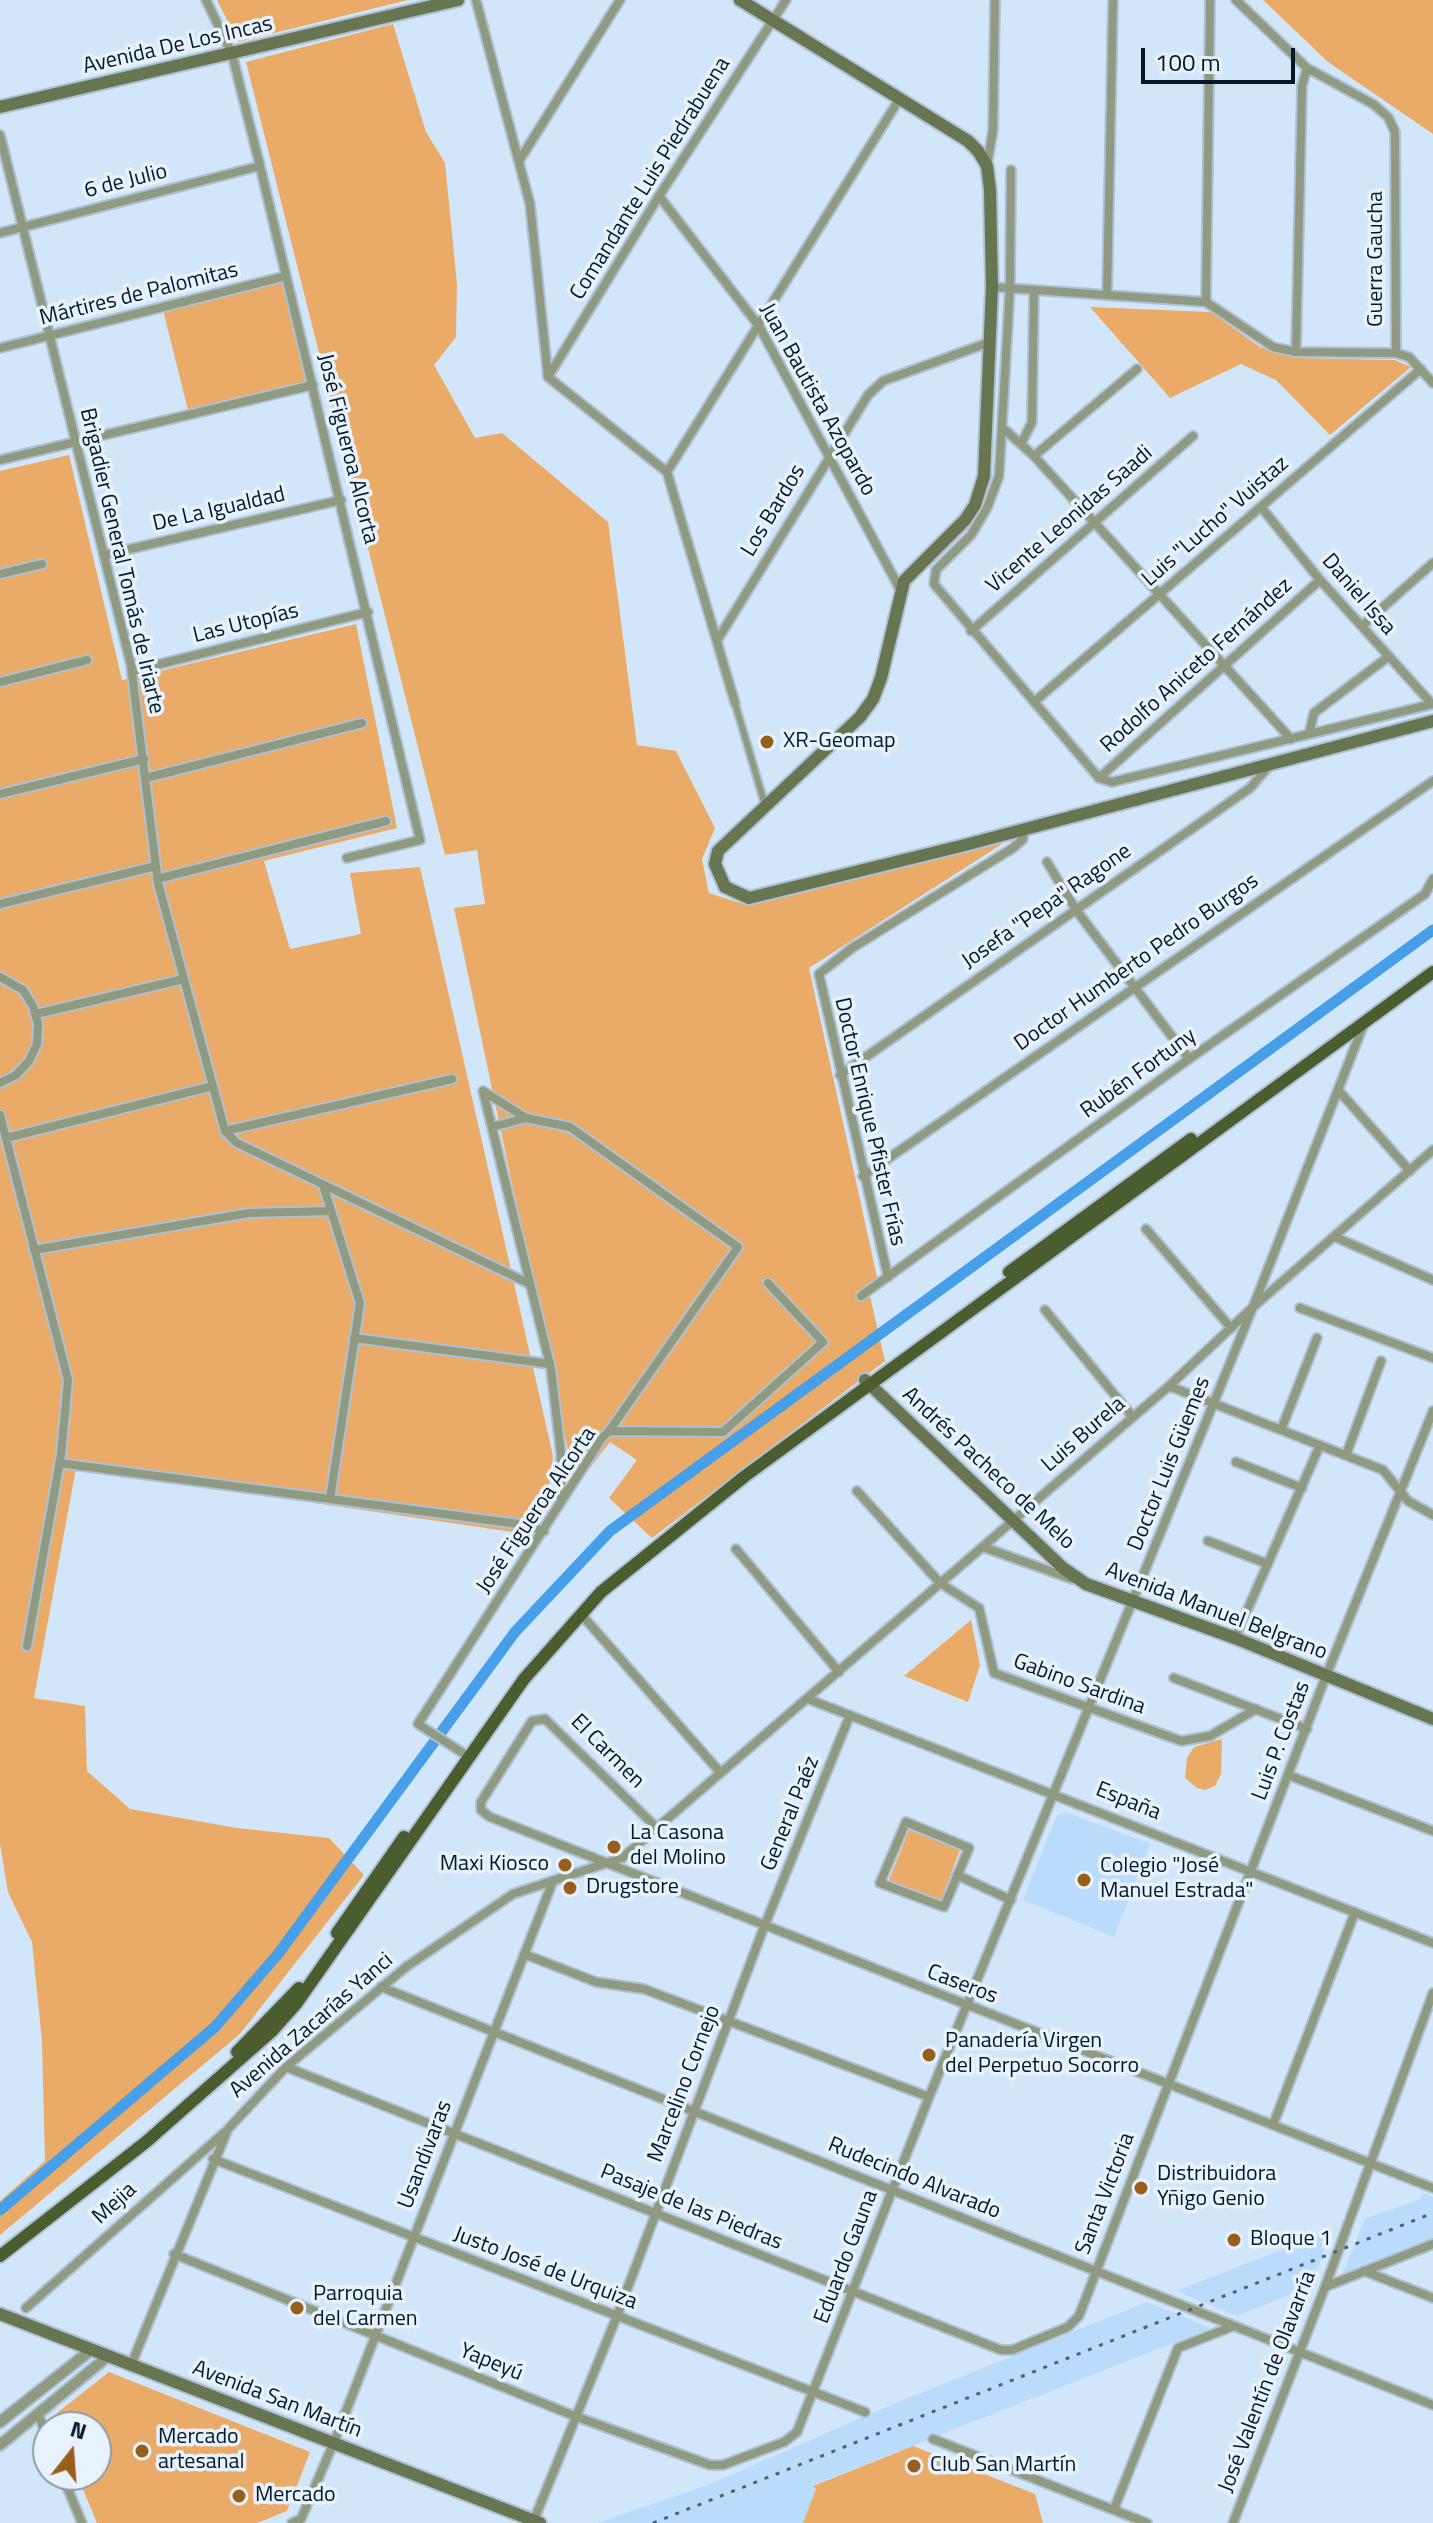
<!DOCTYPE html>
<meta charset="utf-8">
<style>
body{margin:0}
#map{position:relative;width:1433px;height:2523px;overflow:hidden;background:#d2e6fa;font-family:"Titillium Web",sans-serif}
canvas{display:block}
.north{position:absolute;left:32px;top:2411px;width:80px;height:80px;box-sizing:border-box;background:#e8f2fc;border:2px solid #8d9ba8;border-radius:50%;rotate:17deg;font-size:22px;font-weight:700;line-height:32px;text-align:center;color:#051829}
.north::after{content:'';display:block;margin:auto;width:28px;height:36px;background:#975f19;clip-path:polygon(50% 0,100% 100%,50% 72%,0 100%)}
.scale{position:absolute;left:1141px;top:48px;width:154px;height:36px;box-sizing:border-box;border:4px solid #051829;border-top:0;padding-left:10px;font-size:24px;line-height:28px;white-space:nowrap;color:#051829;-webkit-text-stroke:6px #e8f2fc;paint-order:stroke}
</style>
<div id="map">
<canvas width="1433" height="2523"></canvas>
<div class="north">N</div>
<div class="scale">100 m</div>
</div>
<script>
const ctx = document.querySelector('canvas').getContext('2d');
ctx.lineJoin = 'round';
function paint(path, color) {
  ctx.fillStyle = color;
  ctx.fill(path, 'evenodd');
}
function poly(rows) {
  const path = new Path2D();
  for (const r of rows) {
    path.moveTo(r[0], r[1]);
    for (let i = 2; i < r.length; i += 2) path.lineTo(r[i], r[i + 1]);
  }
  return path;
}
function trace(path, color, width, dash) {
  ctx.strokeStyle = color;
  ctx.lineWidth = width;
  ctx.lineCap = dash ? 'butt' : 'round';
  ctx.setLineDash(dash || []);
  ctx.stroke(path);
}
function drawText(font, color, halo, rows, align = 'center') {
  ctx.font = font + ' "Titillium Web",sans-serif';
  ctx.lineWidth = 7;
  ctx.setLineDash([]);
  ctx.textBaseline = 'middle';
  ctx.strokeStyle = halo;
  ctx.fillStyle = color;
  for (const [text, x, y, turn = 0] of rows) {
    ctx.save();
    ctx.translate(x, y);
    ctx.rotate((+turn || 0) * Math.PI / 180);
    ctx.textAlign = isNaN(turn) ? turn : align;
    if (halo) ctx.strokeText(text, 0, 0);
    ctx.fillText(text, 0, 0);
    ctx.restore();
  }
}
paint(poly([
 [1065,1812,1150,1844,1114,1937,1023,1900,1057,1815],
 [1422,2193,1433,2197,1433,2240,1342,2275,1365,2219,1420,2199],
 [1332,2230,1311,2286,1237,2316,1176,2291],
 [1147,2302,1211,2328,813,2485,816,2489,803,2523,597,2523,710,2484,886,2407]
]), '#badcfc');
paint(poly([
 [217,0,408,0,238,42],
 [1263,0,1433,0,1433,134,1328,62],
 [393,24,426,132,445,163,457,284,456,337,434,365,475,438,502,433,608,522,637,745,676,751,715,828,702,859,709,893,746,905,998,841,1002,844,809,968,879,1286,870,1296,885,1361,652,1538,609,1498,637,1460,610,1442,586,1473,569,1455,454,908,485,904,477,850,445,855,246,62],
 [286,276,313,385,189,414,162,306],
 [1090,307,1211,312,1260,347,1298,358,1395,360,1411,367,1330,435,1276,380,1241,364,1170,398],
 [69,455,122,680,356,624,397,828,264,861,290,949,361,934,350,873,420,867,553,1456,548,1496,526,1534,76,1468,34,1698,85,1706,87,1771,130,1809,237,1828,329,1838,364,1875,240,2034,0,2235,0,2201,45,2161,42,2042,32,1942,8,1892,0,1844,0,471],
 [971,1620,980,1665,968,1702,904,1676],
 [1222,1739,1221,1774,1215,1786,1205,1790,1197,1788,1185,1778,1187,1758,1194,1747],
 [909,1830,960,1850,941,1900,889,1880],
 [109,2372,310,2452,287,2511,257,2523,97,2523,77,2475,96,2475,96,2427,58,2427,55,2421,57,2413],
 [913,2446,1035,2494,1043,2523,803,2523,816,2489,813,2486]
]), '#ebab68');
trace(poly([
 [0,2210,215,2027,278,1954,515,1632,610,1531,1433,930]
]), '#469fe8', 11);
const pedestrian = poly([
 [735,703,765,805]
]);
const minor = poly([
 [206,0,232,54,260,166,420,840,347,858],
 [476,0,530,204,548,377,667,472,735,703],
 [1236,0,1307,68,1373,104,1388,117,1395,132,1396,353],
 [0,135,131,665,158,883,225,1131,237,1143,530,1284],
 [519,161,620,0],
 [987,165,993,130,995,0],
 [1011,170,1010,287,999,476,987,508,971,535,936,570,934,584,1099,778],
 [659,196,759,326,901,591],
 [0,233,260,166],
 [992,287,1206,302,1273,347,1296,352,1396,353,1409,357,1433,383],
 [1107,295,1113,0],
 [1206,302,1210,0],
 [0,348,286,276],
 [1296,352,1302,86,1307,68],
 [548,377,659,196,786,0],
 [1004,429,1034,456,1291,739],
 [1021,444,1032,422,1034,290],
 [1034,456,1137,369],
 [0,460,313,385],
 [667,472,900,98],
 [1261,507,1320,580,1432,704],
 [104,555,341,500],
 [0,574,42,564],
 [1363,625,1433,563],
 [971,631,1193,436],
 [718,639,868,395,883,381,990,342],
 [132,671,368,612],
 [0,682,87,660],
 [1034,702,1421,369],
 [1309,734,1314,713,1388,657],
 [146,778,362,723],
 [1099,778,1112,782,1433,704],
 [1099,778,1320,580],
 [0,794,144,759],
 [1047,862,1076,910,1189,1059],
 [157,879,386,821],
 [0,904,156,866],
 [0,977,23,990,33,1006,38,1024,37,1044,29,1061,16,1075,0,1083],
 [36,1014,184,979],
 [840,1075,1250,788,1270,765],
 [1338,1090,1410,1171],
 [0,1115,68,1380,61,1455,27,1646],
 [526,1118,483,1091,551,1369,561,1454,561,1502],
 [492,1127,526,1118,570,1127,738,1247,609,1431],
 [225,1131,452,1079],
 [6,1138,213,1086],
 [863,1176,1433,781],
 [323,1185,360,1303,330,1499],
 [1146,1229,1231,1328],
 [1335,1237,1433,1280],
 [34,1250,249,1213,331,1211],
 [888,1277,819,974,852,948,1013,848,1023,839,1024,829],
 [861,1296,1189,1059,1425,894,1433,879],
 [1300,1308,1433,1358],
 [1045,1310,1132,1416],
 [354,1338,550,1364],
 [1169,1386,1383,1470,1408,1501,1433,1515],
 [1281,1430,1317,1338],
 [1346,1455,1381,1361],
 [1236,1462,1302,1488],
 [59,1463,526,1525,544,1531],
 [857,1491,940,1583,979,1608,994,1673,1181,1741,1210,1736,1256,1709],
 [1208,1541,1268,1564],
 [983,1547,1072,1579],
 [736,1549,839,1672],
 [580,1613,719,1771],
 [1235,1638,1320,1445],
 [1174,1678,1307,1729],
 [808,1699,1433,1943],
 [469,1757,418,1724,602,1438,609,1431,723,1432,823,1342,768,1283],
 [1288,1775,1433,1831],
 [906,1822,969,1848,944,1907,880,1883,906,1822],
 [657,1828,545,1719,532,1721,481,1802,481,1810,490,1817,1433,2188],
 [957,1875,1011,1900],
 [524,1954,596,1982,644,1989,929,2097],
 [381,1987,1433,2405],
 [286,2067,1001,2350,1012,2350,1068,2327,1079,2316,1326,1676,1433,1411],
 [1273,2125,1355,1912],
 [213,2159,865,2412],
 [174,2254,577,2417,710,2465,723,2465,784,2442,797,2432,929,2097,1253,1307,1363,1026],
 [1364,2271,1433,2298],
 [1325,2287,1433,2244],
 [26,2308,225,2132],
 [131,2365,228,2129,286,2067,406,1967,513,1894,622,1858,1169,1386,1253,1307,1433,1150],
 [38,2414,48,2439],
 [933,2439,1147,2523],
 [62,2475,82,2523],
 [1114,2509,1178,2348,1231,2327],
 [534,2520,617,2316,764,1927,850,1715],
 [292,2523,301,2519,334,2442,553,1881],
 [1233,2523,1325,2287,1433,1993]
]);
const tertiary = poly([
 [0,2422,91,2350],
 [0,2445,107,2357]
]);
const secondary = poly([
 [740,0,968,141,978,151,987,166,990,190,992,287,984,476,975,505,965,520,904,581,881,678,873,699,860,717,718,851,715,864,725,887,749,898,965,845,1433,721],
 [0,107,458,0],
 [865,1380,1063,1568,1086,1584,1235,1638,1433,1719],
 [0,2314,540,2523]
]);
const primary = poly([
 [1009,1272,1191,1139],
 [337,1933,404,1837],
 [237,2052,299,1988],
 [0,2256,146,2142,272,2031,296,2004,524,1679,601,1592,745,1476,1433,972]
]);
trace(pedestrian, '#adc1d4', 10);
trace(minor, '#adc1d4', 12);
trace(tertiary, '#adc1d4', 14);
trace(secondary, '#adc1d4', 16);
trace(primary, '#adc1d4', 16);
trace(pedestrian, '#8f9a80', 6);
trace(minor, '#8f9a80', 8);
trace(tertiary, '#8f9a80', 10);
trace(secondary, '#677651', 12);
trace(primary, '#4b5c2e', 12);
trace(poly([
 [653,2523,1433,2213]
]), '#4f6375', 3, [4, 8]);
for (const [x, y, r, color] of [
 [767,742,8,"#975f19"],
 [614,1847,8,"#975f19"],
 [565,1865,8,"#975f19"],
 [1084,1880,8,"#975f19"],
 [570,1888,8,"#975f19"],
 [929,2055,8,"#975f19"],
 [1141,2188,8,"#975f19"],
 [1234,2240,8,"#975f19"],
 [297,2308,8,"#975f19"],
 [142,2451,8,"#975f19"],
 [914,2466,8,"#975f19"],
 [239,2496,8,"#975f19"]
]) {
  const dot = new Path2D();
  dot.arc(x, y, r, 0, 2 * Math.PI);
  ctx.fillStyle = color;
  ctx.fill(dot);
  trace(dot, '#e8f2fc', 3);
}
drawText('22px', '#051829', '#e8f2fc', [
 ["Avenida De Los Incas",178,46,-13],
 ["Comandante Luis Piedrabuena",651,179,-58],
 ["6 de Julio",126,182,-14],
 ["Guerra Gaucha",1377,259,-90],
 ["Mártires de Palomitas",139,295,-14],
 ["Juan Bautista Azopardo",817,400,61],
 ["José Figueroa Alcorta",347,449,76],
 ["De La Igualdad",219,510,-13],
 ["Los Bardos",774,511,-59],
 ["Vicente Leonidas Saadi",1070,520,-41],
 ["Luis \"Lucho\" Vuistaz",1216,522,-41],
 ["Brigadier General Tomás de Iriarte",121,561,77],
 ["Daniel Issa",1358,595,49],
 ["Las Utopías",246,624,-14],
 ["Rodolfo Aniceto Fernández",1197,666,-42],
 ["Josefa \"Pepa\" Ragone",1047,907,-35],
 ["Doctor Humberto Pedro Burgos",1137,963,-35],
 ["Rubén Fortuny",1139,1074,-36],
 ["Doctor Enrique Pfister Frías",869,1122,77],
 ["Luis Burela",1084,1435,-41],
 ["Doctor Luis Güemes",1170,1464,-68],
 ["Andrés Pacheco de Melo",988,1469,43],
 ["José Figueroa Alcorta",537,1511,-56],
 ["Avenida Manuel Belgrano",1216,1612,21],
 ["Gabino Sardina",1079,1685,20],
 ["Luis P. Costas",1282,1741,-69],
 ["El Carmen",607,1752,45],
 ["España",1128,1802,22],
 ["General Paéz",791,1814,-68],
 ["Caseros",962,1985,21],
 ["Avenida Zacarías Yanci",312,2026,-41],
 ["Marcelino Cornejo",685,2084,-69],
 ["Usandivaras",426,2155,-69],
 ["Rudecindo Alvarado",914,2179,22],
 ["Santa Victoria",1106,2194,-69],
 ["Mejia",115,2204,-42],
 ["Pasaje de las Piedras",691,2208,22],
 ["Eduardo Gauna",847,2257,-69],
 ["Justo José de Urquiza",545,2269,21],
 ["Yapeyú",491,2363,22],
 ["José Valentín de Olavarría",1268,2382,-69],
 ["Avenida San Martín",277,2400,21]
]);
drawText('22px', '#051829', '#e8f2fc', [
 ["XR-Geomap",783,742],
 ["La Casona",630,1834],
 ["del Molino",630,1859],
 ["Maxi Kiosco",549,1865,"right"],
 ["Colegio \"José",1100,1867],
 ["Manuel Estrada\"",1100,1892],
 ["Drugstore",586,1888],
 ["Panadería Virgen",945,2042],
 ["del Perpetuo Socorro",945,2067],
 ["Distribuidora",1157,2175],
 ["Yñigo Genio",1157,2200],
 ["Bloque 1",1250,2240],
 ["Parroquia",313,2295],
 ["del Carmen",313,2320],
 ["Mercado",158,2438],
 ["artesanal",158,2463],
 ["Club San Martín",930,2466],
 ["Mercado",255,2496]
], 'left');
</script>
